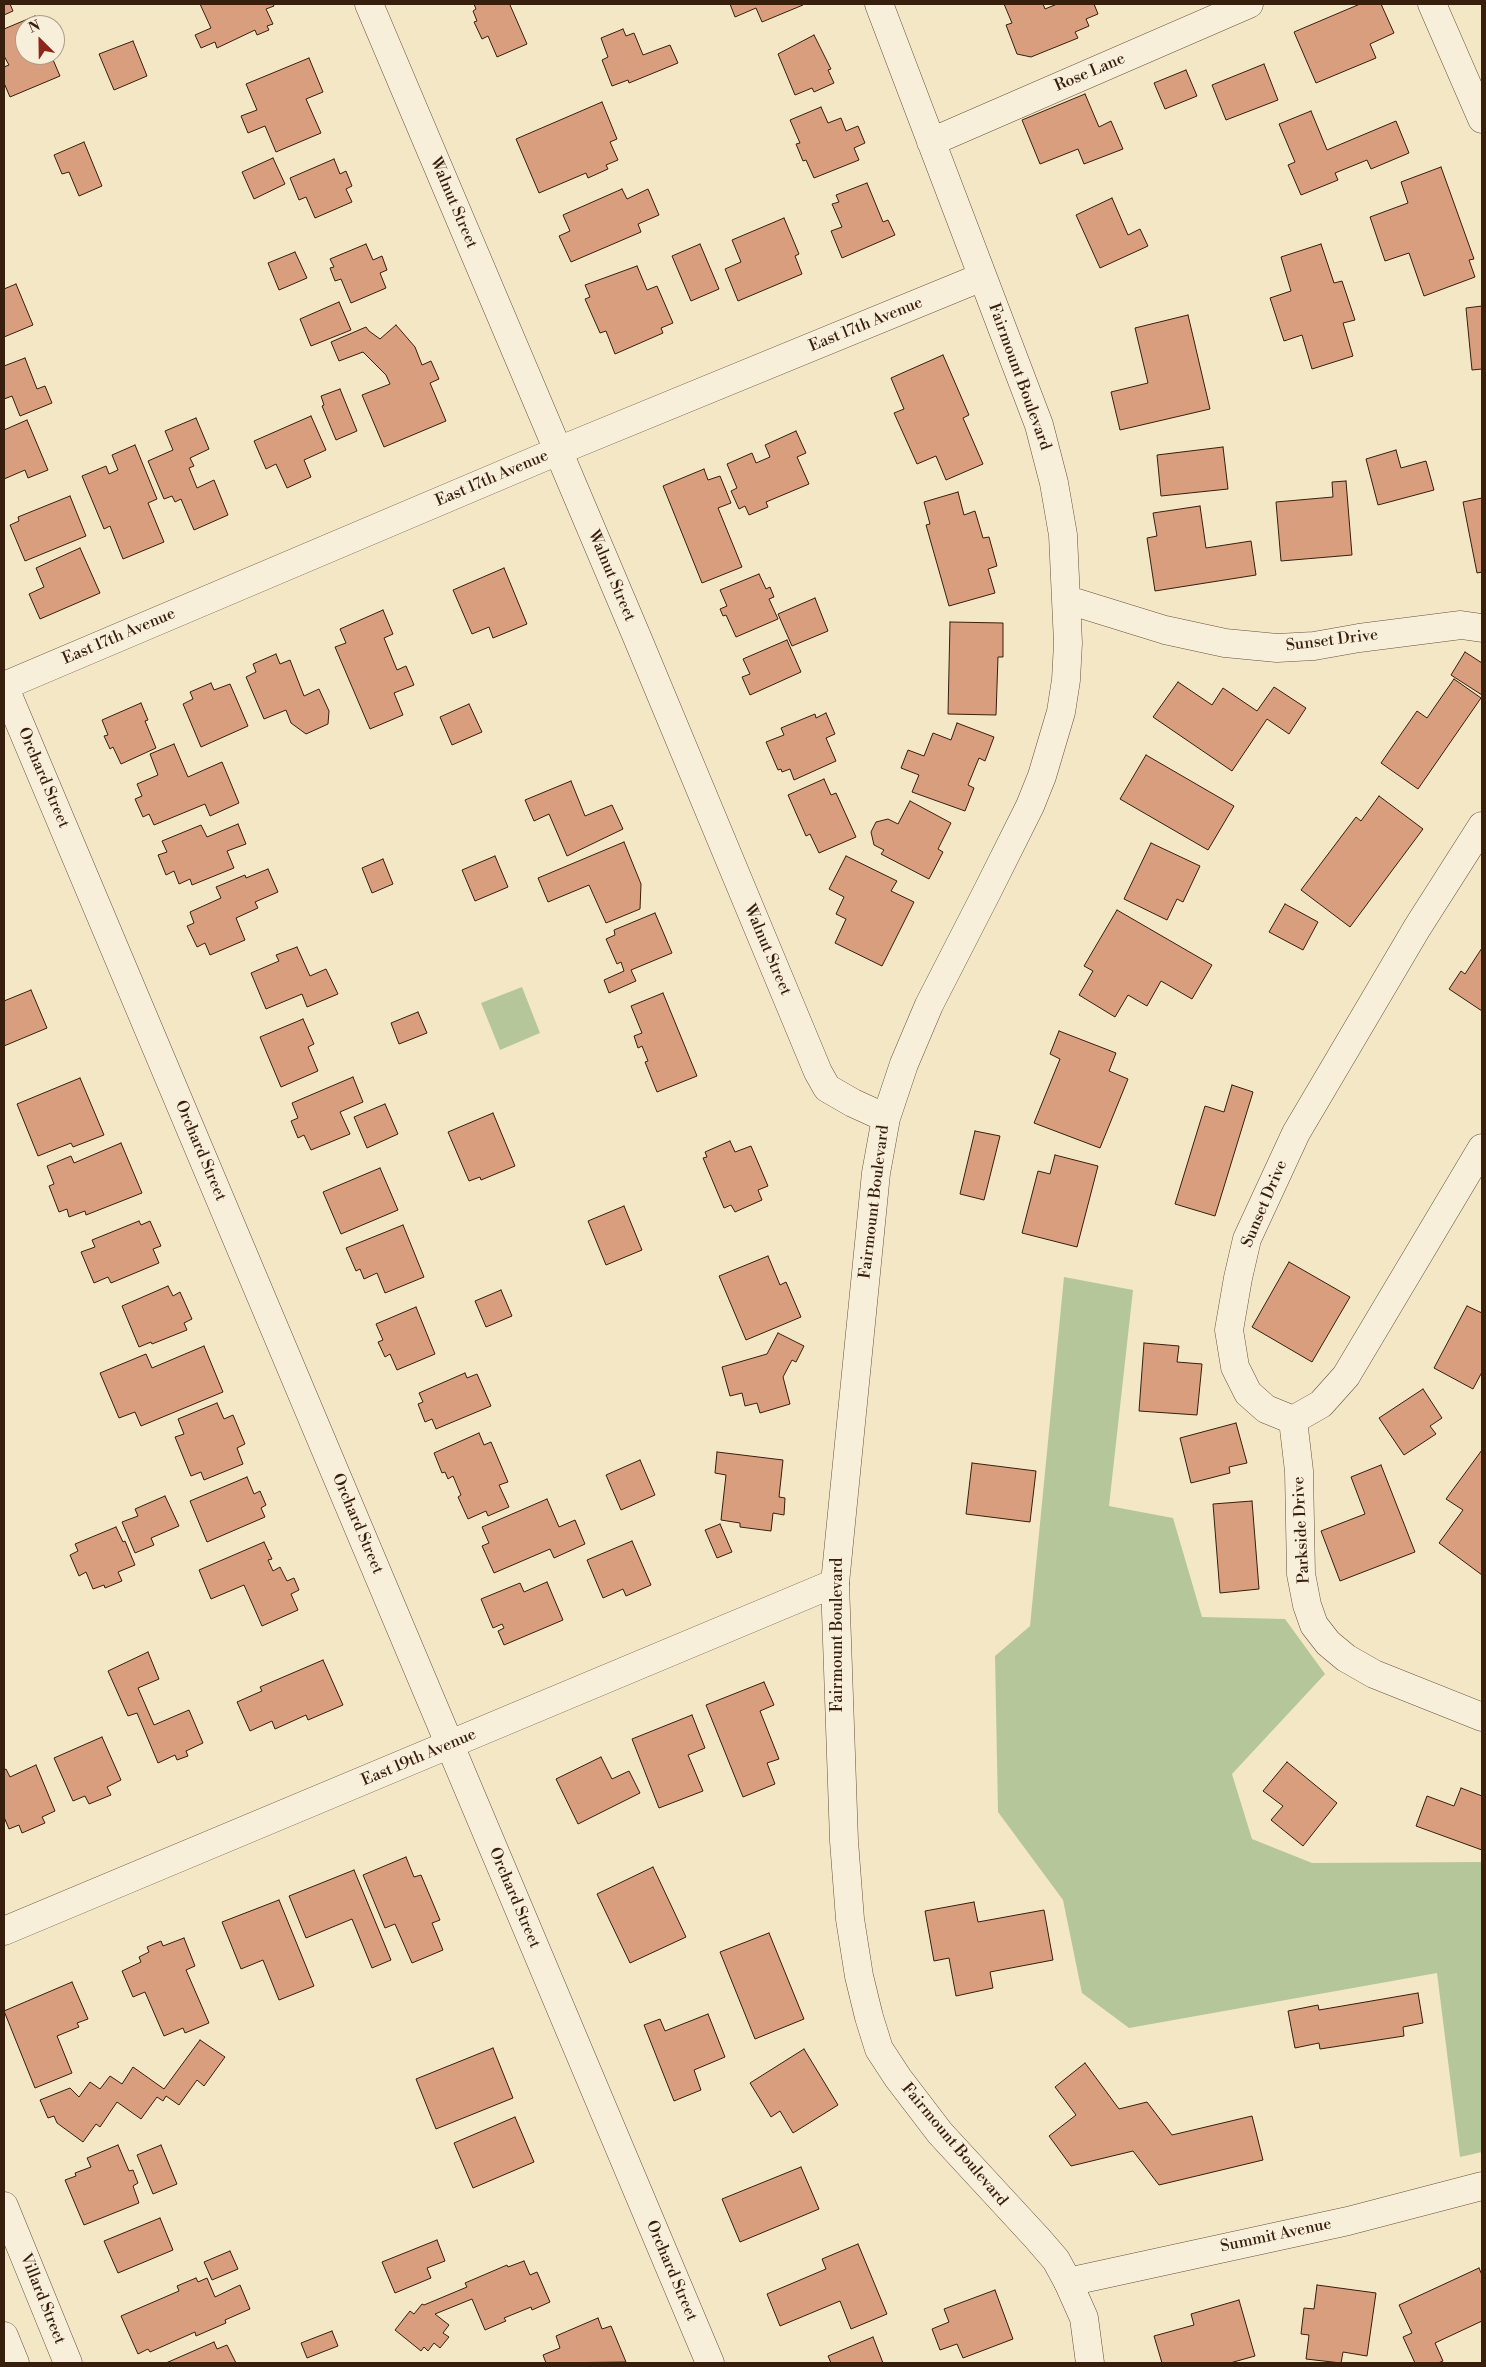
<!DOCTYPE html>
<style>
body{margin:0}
#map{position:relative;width:1486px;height:2367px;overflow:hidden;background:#f4e7c6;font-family:"Libre Bodoni",serif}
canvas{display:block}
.frame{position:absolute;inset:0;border:5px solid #371e0d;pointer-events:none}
.north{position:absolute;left:15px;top:15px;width:50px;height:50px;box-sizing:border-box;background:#f8efda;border:1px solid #ab9b88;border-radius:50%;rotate:337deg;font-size:14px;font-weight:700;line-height:20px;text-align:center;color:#371e0d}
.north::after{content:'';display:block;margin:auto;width:18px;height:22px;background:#8f2418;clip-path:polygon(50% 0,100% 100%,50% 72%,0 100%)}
</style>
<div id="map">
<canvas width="1486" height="2367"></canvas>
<div class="frame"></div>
<div class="north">N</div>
</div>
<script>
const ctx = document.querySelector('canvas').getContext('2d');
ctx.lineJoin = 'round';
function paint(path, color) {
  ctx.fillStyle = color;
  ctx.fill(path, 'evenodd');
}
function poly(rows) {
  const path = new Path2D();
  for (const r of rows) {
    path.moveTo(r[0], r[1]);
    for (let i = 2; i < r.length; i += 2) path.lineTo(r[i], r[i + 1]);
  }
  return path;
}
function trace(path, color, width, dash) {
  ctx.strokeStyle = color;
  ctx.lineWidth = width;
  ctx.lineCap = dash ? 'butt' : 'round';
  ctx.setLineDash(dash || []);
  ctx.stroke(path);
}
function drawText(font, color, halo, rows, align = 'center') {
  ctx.font = font + ' "Libre Bodoni",serif';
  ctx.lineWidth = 4;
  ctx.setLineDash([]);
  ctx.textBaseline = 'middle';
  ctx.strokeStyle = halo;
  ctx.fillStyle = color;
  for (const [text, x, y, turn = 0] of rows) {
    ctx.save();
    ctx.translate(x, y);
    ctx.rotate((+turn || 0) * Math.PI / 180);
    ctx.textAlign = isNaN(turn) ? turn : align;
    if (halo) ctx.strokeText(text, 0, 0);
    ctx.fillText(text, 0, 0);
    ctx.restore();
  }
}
paint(poly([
 [522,987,540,1033,500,1050,481,1003],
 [1064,1277,1133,1290,1109,1506,1173,1518,1202,1617,1285,1619,1325,1674,1232,1774,1252,1839,1312,1863,1482,1862,1482,2152,1460,2157,1437,1973,1129,2028,1082,1993,1063,1900,998,1812,995,1656,1030,1626]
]), '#b5c79a');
const building = poly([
 [4,4,10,4,13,11,4,15,4,4],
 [200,4,273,4,274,6,266,9,273,24,267,26,269,30,257,35,255,30,217,48,215,42,201,48,195,35,211,28,200,4],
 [474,4,512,4,510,5,527,44,497,57,488,36,482,39,474,22,477,21,473,11,476,9,474,4],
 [730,4,803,4,803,5,762,22,756,8,735,17,730,4],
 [1004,4,1043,4,1045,9,1057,4,1094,4,1098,14,1086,19,1089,26,1075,32,1078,38,1031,57,1017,54,1006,25,1012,23,1004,4],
 [1360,4,1381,4,1394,33,1370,44,1376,58,1316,83,1294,32,1360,4],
 [35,16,38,25,25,25,25,55,51,55,60,76,10,97,4,83,4,67,9,65,4,56,4,29,35,16],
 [623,29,626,36,634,33,643,55,670,45,678,63,629,83,628,80,612,86,602,60,608,57,601,38,623,29],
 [814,35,831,69,828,70,834,83,814,92,812,88,795,95,778,54,814,35],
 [133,41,147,76,114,90,99,54,133,41],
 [309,58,323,92,306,99,321,133,276,152,265,126,248,133,241,116,257,110,246,84,309,58],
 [1264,64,1278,100,1226,120,1212,85,1264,64],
 [1186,70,1197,96,1165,109,1154,83,1186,70],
 [1085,94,1099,127,1111,121,1123,149,1084,164,1078,149,1040,164,1022,120,1085,94],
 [602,102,617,139,610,142,618,160,606,165,608,169,588,178,586,173,539,193,516,139,602,102],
 [821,107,828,123,841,118,846,131,858,126,865,143,854,148,859,160,814,178,806,160,803,161,796,144,800,143,790,120,821,107],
 [1311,111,1327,150,1396,121,1409,153,1371,169,1367,160,1335,173,1338,180,1301,195,1288,165,1295,162,1279,124,1311,111],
 [84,142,102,186,79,196,69,172,62,174,54,155,84,142],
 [273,158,285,184,254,199,242,172,273,158],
 [334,159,340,174,346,171,352,186,346,189,352,202,315,218,306,197,299,200,290,178,334,159],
 [1441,167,1474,259,1469,260,1475,277,1424,296,1409,253,1385,261,1370,217,1408,203,1401,182,1441,167],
 [867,183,883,222,888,220,895,235,842,258,831,231,842,227,832,204,839,202,836,195,867,183],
 [622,189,627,199,648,189,659,215,638,224,641,232,571,262,559,236,570,231,563,215,622,189],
 [1112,198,1128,235,1140,229,1148,246,1100,268,1076,215,1112,198],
 [784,218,799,254,795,256,802,274,738,301,725,269,741,262,732,240,784,218],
 [366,244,373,260,382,256,387,270,380,273,386,288,351,303,341,279,335,281,330,268,334,267,330,259,366,244],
 [700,244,719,289,691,301,672,256,700,244],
 [1321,244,1334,283,1342,281,1355,320,1343,323,1353,356,1312,369,1302,335,1284,341,1270,298,1291,291,1281,257,1321,244],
 [295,252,307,278,279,290,268,263,295,252],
 [637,266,647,290,657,286,673,323,661,328,663,333,615,354,606,331,600,333,585,299,590,297,585,285,637,266],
 [16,284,33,325,4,337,4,289,16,284],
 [339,302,351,330,311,346,300,319,339,302],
 [1482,306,1482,369,1472,370,1466,308,1482,306],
 [1188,315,1210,409,1120,430,1111,392,1148,383,1135,328,1188,315],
 [396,325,415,347,422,365,431,361,439,379,430,383,446,421,384,447,362,395,390,384,386,375,363,352,339,361,331,342,366,327,369,331,380,339,396,325],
 [943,355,969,415,963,418,983,464,946,480,936,456,917,464,894,413,904,409,891,378,943,355],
 [25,358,37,389,45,386,52,403,20,416,12,396,4,399,4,366,25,358],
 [340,389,357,431,336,440,322,406,324,405,321,396,340,389],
 [311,416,326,450,304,460,311,477,287,488,276,464,266,469,254,441,311,416],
 [196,418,209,449,190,458,194,466,189,468,197,488,214,480,228,515,194,530,181,499,175,502,172,496,164,499,148,461,173,450,165,431,196,418],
 [27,420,48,470,28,478,25,470,4,479,4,430,27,420],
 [796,431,806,453,797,457,809,484,766,502,768,507,749,515,745,506,739,509,731,491,737,488,727,464,752,453,756,463,770,457,765,445,796,431],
 [135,445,157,499,148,503,164,542,123,559,110,526,104,529,82,476,106,466,109,474,118,470,112,455,135,445],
 [1223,447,1228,489,1161,496,1157,455,1223,447],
 [1396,450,1401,468,1426,461,1434,490,1378,505,1366,459,1396,450],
 [704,469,708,480,720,476,731,503,718,508,742,567,702,583,663,486,704,469],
 [1346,481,1352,555,1281,561,1276,502,1333,497,1332,482,1346,481],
 [958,492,964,515,975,511,983,538,989,537,997,566,988,569,995,593,949,606,926,525,930,524,924,502,958,492],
 [70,496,86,536,25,561,10,525,19,521,18,517,70,496],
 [1482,498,1482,572,1477,573,1463,502,1482,498],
 [1200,506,1206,548,1251,541,1256,575,1155,591,1147,538,1157,536,1153,513,1200,506],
 [80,548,100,593,40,619,29,594,44,587,36,568,80,548],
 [504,568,527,624,493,638,489,627,472,634,453,590,504,568],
 [759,574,766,589,770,587,774,597,769,599,778,619,736,637,726,615,723,616,720,609,727,606,720,590,759,574],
 [815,598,828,631,792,646,778,614,815,598],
 [383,610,393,634,384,638,397,670,406,666,414,685,394,693,403,715,370,729,335,647,346,643,340,629,383,610],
 [950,622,1003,623,1003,657,998,657,996,715,948,714,950,622],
 [787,640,801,672,750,695,742,677,750,674,743,659,787,640],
 [1465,652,1482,663,1482,695,1451,675,1465,652],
 [276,654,280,664,290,660,304,696,319,689,329,711,328,724,306,734,291,723,286,710,264,719,246,677,256,672,253,664,276,654],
 [1454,679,1481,698,1418,789,1381,763,1417,711,1427,718,1454,679],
 [1178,682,1212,705,1223,688,1257,711,1274,687,1306,708,1289,734,1267,719,1232,771,1153,717,1178,682],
 [211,683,214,690,230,684,248,726,201,747,183,704,193,699,190,692,211,683],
 [141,703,148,720,145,721,156,748,121,764,113,747,110,749,104,736,108,735,102,720,141,703],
 [469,704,482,732,452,745,440,717,469,704],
 [826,713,835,734,826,738,836,761,794,780,790,769,782,772,781,769,778,770,766,742,784,735,781,728,815,714,816,718,826,713],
 [957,723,994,737,985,761,979,758,968,785,974,788,965,811,912,792,919,775,901,768,908,750,924,756,933,733,951,740,957,723],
 [174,744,188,777,222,762,239,803,210,816,205,804,154,825,149,814,143,817,135,799,142,796,137,784,158,775,150,754,174,744],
 [1146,755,1234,806,1208,850,1120,799,1146,755],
 [824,779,831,795,836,793,856,837,819,853,810,834,806,836,788,795,824,779],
 [571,781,585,816,612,805,623,829,567,856,549,814,534,821,525,800,571,781],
 [1379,796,1423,829,1350,927,1301,890,1356,817,1361,821,1379,796],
 [910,801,951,823,938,849,943,852,929,879,881,854,884,850,874,845,871,832,876,822,888,819,898,824,910,801],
 [238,824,246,844,227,851,234,868,192,885,190,879,179,884,174,871,166,875,158,855,167,852,162,841,201,825,207,837,238,824],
 [624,842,641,884,640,909,606,923,589,885,548,902,538,878,624,842],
 [1151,843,1200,866,1183,902,1177,899,1167,920,1124,899,1151,843],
 [495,856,508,887,475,901,462,870,495,856],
 [846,856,897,881,891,891,914,902,882,966,835,943,846,919,836,914,844,897,829,889,846,856],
 [383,859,393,884,372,893,362,868,383,859],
 [268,869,278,892,255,902,258,908,236,918,245,940,210,955,205,943,197,947,187,926,194,923,190,912,221,898,216,887,245,875,246,878,268,869],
 [1285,904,1318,922,1303,950,1269,932,1285,904],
 [1117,910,1212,965,1192,999,1161,981,1147,1006,1128,995,1115,1017,1079,995,1093,971,1084,966,1117,910],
 [655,913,672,953,631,970,636,981,609,993,604,980,624,971,621,962,617,964,606,939,615,935,614,930,655,913],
 [297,947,310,976,326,969,338,994,307,1007,302,994,266,1009,251,973,279,961,276,955,297,947],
 [1482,948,1482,1011,1449,989,1461,971,1465,974,1482,948],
 [31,990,47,1028,4,1046,4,1001,31,990],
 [663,993,697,1076,657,1092,645,1062,648,1061,642,1046,638,1048,634,1036,642,1033,631,1006,663,993],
 [418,1012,427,1033,399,1044,391,1023,418,1012],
 [303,1019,314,1044,308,1047,318,1071,281,1087,260,1037,303,1019],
 [1059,1031,1116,1053,1109,1071,1128,1079,1100,1148,1034,1123,1060,1059,1050,1054,1059,1031],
 [353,1077,363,1102,340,1112,350,1134,311,1150,304,1135,298,1138,291,1121,298,1118,292,1103,353,1077],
 [80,1078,104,1135,73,1147,71,1143,38,1156,17,1104,80,1078],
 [1232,1085,1253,1092,1215,1216,1175,1204,1205,1106,1224,1112,1232,1085],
 [385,1104,398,1134,367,1148,354,1117,385,1104],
 [493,1113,515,1166,481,1180,480,1177,469,1181,448,1132,493,1113],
 [975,1131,1000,1136,984,1200,960,1194,975,1131],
 [730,1141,735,1152,751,1146,768,1186,758,1190,762,1200,735,1212,731,1205,724,1208,703,1158,707,1157,705,1152,730,1141],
 [121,1143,142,1193,86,1215,85,1211,69,1217,67,1209,59,1212,49,1186,54,1184,47,1166,71,1156,74,1163,121,1143],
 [1055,1155,1098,1166,1077,1247,1022,1233,1038,1171,1050,1174,1055,1155],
 [380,1168,398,1210,341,1234,323,1192,380,1168],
 [624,1206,642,1250,606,1265,588,1221,624,1206],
 [139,1221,141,1225,150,1221,161,1246,153,1249,159,1263,111,1283,108,1277,94,1283,81,1252,95,1247,92,1240,139,1221],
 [403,1225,424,1277,385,1293,377,1273,364,1279,360,1269,356,1271,346,1248,403,1225],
 [768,1256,780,1285,786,1282,801,1317,746,1340,719,1276,768,1256],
 [1289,1262,1350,1297,1312,1362,1252,1327,1289,1262],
 [168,1286,173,1296,180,1292,192,1319,184,1323,187,1330,152,1344,151,1342,139,1347,122,1306,168,1286],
 [501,1290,512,1316,486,1327,475,1301,501,1290],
 [1467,1306,1482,1313,1482,1372,1473,1389,1434,1368,1467,1306],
 [416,1307,435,1354,397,1370,390,1354,385,1357,378,1342,383,1340,376,1324,416,1307],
 [778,1333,804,1346,796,1362,792,1360,783,1377,790,1404,760,1413,757,1403,745,1406,742,1393,730,1396,722,1367,767,1354,778,1333],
 [1144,1343,1179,1346,1177,1362,1202,1364,1197,1415,1139,1411,1144,1343],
 [204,1346,223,1392,141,1426,135,1412,119,1418,100,1373,146,1354,152,1368,204,1346],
 [465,1373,467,1378,477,1374,491,1406,436,1429,432,1419,425,1422,418,1404,423,1402,419,1393,465,1373],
 [1423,1389,1442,1418,1430,1426,1436,1434,1404,1455,1379,1418,1423,1389],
 [217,1403,224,1419,233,1415,245,1444,237,1448,243,1464,204,1480,201,1472,191,1476,175,1437,184,1434,178,1419,217,1403],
 [1236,1423,1247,1463,1229,1467,1230,1473,1191,1483,1180,1438,1236,1423],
 [479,1433,484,1445,491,1442,508,1482,499,1485,509,1507,488,1516,486,1511,468,1519,458,1497,461,1495,453,1476,448,1479,445,1472,442,1473,434,1453,479,1433],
 [1482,1450,1482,1575,1439,1543,1463,1510,1446,1499,1482,1450],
 [717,1452,783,1460,779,1497,785,1498,784,1515,773,1513,771,1531,740,1527,740,1523,721,1520,726,1475,715,1473,717,1452],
 [640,1460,655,1495,621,1510,606,1475,640,1460],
 [972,1463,1036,1471,1030,1522,966,1514,972,1463],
 [1381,1465,1415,1552,1340,1581,1321,1531,1365,1514,1351,1477,1381,1465],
 [247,1477,254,1494,260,1491,266,1505,261,1508,265,1517,207,1542,190,1501,247,1477],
 [165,1496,179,1526,151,1538,154,1545,135,1553,122,1522,138,1516,135,1509,165,1496],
 [547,1499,559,1527,575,1520,585,1544,554,1558,550,1549,494,1573,482,1546,489,1543,482,1527,547,1499],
 [1252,1501,1259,1589,1220,1593,1213,1504,1252,1501],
 [720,1524,732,1552,717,1558,705,1530,720,1524],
 [116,1527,123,1542,125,1541,135,1565,118,1572,122,1581,105,1588,104,1585,93,1589,86,1572,79,1576,70,1555,78,1551,75,1544,116,1527],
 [632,1541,651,1585,626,1596,623,1589,603,1598,587,1560,632,1541],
 [264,1542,272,1559,268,1560,273,1571,280,1567,287,1581,294,1578,299,1590,291,1594,298,1610,262,1626,244,1585,211,1599,199,1570,264,1542],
 [547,1582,563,1620,504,1645,498,1631,504,1628,502,1624,493,1628,481,1599,520,1583,524,1592,547,1582],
 [148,1652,159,1679,138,1688,154,1725,189,1710,203,1743,186,1751,188,1756,177,1760,175,1755,158,1763,137,1713,128,1716,108,1671,148,1652],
 [323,1660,343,1705,308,1720,306,1715,275,1729,272,1721,250,1731,237,1702,262,1691,260,1687,323,1660],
 [764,1682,774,1705,760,1711,779,1759,767,1763,775,1784,743,1797,706,1705,764,1682],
 [692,1715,705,1748,688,1755,703,1791,659,1808,632,1739,692,1715],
 [102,1737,121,1780,107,1787,111,1795,89,1804,85,1796,73,1801,54,1758,102,1737],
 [601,1757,612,1779,629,1771,640,1793,578,1824,556,1779,601,1757],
 [1287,1762,1337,1803,1303,1846,1271,1820,1283,1806,1263,1791,1287,1762],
 [36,1765,55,1811,42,1817,45,1823,22,1833,19,1825,9,1829,4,1817,4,1770,6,1769,10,1777,36,1765],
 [1461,1788,1482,1796,1482,1850,1416,1826,1427,1796,1454,1806,1461,1788],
 [406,1857,414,1877,421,1875,440,1920,432,1923,443,1950,412,1963,395,1924,385,1928,363,1875,406,1857],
 [653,1867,686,1937,630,1963,597,1894,653,1867],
 [354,1870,391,1960,372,1968,352,1919,306,1938,289,1896,354,1870],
 [279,1900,314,1986,279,2000,263,1960,241,1969,222,1922,279,1900],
 [974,1902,978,1922,1044,1910,1053,1960,990,1972,993,1988,956,1996,949,1958,934,1961,925,1911,974,1902],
 [769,1933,804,2019,755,2039,720,1952,769,1933],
 [184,1938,195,1966,186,1970,209,2023,185,2033,183,2028,164,2036,145,1992,133,1997,122,1971,141,1962,139,1957,149,1952,147,1947,161,1941,163,1946,184,1938],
 [72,1982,88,2019,77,2023,79,2027,57,2036,72,2073,35,2088,4,2011,72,1982],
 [1418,1993,1423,2023,1403,2027,1404,2036,1320,2049,1319,2043,1295,2048,1288,2011,1318,2005,1319,2010,1418,1993],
 [708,2014,725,2057,694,2070,701,2090,674,2101,644,2025,660,2019,665,2031,708,2014],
 [200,2040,225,2057,204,2086,197,2080,179,2105,166,2096,163,2101,157,2097,141,2119,117,2102,100,2127,96,2124,83,2142,57,2123,54,2116,48,2118,40,2100,70,2088,79,2097,90,2082,100,2089,110,2076,122,2084,133,2067,164,2089,200,2040],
 [493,2048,513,2098,436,2129,416,2079,493,2048],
 [804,2049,838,2105,793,2133,780,2111,771,2117,750,2083,804,2049],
 [1085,2063,1119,2109,1147,2102,1172,2135,1252,2116,1263,2160,1159,2185,1133,2151,1071,2166,1049,2136,1076,2115,1055,2087,1085,2063],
 [515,2117,534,2162,473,2188,454,2143,515,2117],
 [118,2145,129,2171,133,2170,138,2183,133,2186,139,2203,84,2225,65,2180,76,2176,75,2173,91,2167,87,2158,118,2145],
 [161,2145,177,2184,153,2194,137,2155,161,2145],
 [801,2167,819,2209,740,2242,722,2199,801,2167],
 [160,2218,173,2250,118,2273,104,2241,160,2218],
 [437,2240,445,2261,427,2268,431,2278,395,2293,382,2262,437,2240],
 [858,2244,887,2314,851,2329,840,2301,780,2326,767,2294,826,2269,822,2259,858,2244],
 [230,2251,238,2269,212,2280,204,2262,230,2251],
 [524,2261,530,2275,537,2272,550,2302,532,2310,531,2307,504,2318,506,2321,485,2330,472,2299,435,2314,449,2325,443,2333,449,2337,440,2348,434,2343,428,2351,424,2347,421,2351,395,2330,410,2311,414,2314,422,2304,424,2305,467,2287,465,2283,507,2265,508,2267,524,2261],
 [1479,2268,1482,2275,1482,2321,1435,2343,1443,2361,1438,2363,1415,2363,1403,2337,1412,2333,1399,2305,1479,2268],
 [196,2278,198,2282,207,2278,215,2297,240,2285,250,2309,225,2320,226,2323,196,2336,195,2332,150,2352,148,2349,138,2354,121,2316,179,2291,177,2286,196,2278],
 [1317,2285,1376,2293,1367,2356,1343,2352,1341,2363,1306,2359,1309,2335,1301,2334,1304,2308,1314,2309,1317,2285],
 [995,2290,1013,2339,963,2358,957,2344,940,2350,932,2329,949,2322,944,2309,995,2290],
 [1239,2300,1255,2356,1230,2363,1162,2363,1154,2336,1194,2325,1191,2314,1239,2300],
 [598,2318,602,2329,611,2326,626,2362,546,2363,543,2355,560,2348,556,2336,598,2318],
 [332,2331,338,2346,307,2358,301,2343,332,2331],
 [873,2337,883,2363,831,2363,828,2356,873,2337],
 [214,2342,217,2349,227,2345,236,2363,166,2363,214,2342]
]);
paint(building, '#d99e7d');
trace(building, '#371e0d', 1);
const minor = poly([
 [369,4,637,637,818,1072,827,1088,853,1103,886,1118],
 [1432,4,1482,119],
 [931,142,1249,4],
 [1068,600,1165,630,1225,643,1277,648,1314,646,1359,638,1461,625,1482,628],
 [1482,826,1417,928,1296,1133,1247,1239,1238,1278,1229,1330,1235,1367,1248,1393,1266,1409,1293,1420,1321,1404,1346,1376,1482,1148],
 [1293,1420,1299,1471,1301,1574,1307,1605,1314,1625,1328,1643,1346,1658,1374,1674,1482,1717],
 [835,1583,876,1173,886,1118,904,1064,929,1005,988,890,1030,806,1042,776,1061,712,1066,680,1068,643,1063,535,1054,483,1039,425,879,4],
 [4,2206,68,2363],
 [1068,2282,1084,2318,1090,2363],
 [4,2336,15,2363],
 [710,2363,4,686,558,451,982,277]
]);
const tertiary = poly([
 [4,1931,835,1583,844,1841,850,1919,859,1976,869,2017,879,2049,898,2078,940,2133,1037,2238,1056,2260,1068,2282,1348,2221,1482,2186]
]);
trace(minor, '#66503b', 29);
trace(tertiary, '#66503b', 29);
trace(minor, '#f8efda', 28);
trace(tertiary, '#f8efda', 28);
drawText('16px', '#371e0d', '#f8efda', [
 ["Rose Lane",1090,73,-23],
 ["Walnut Street",453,203,67],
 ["East 17th Avenue",866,325,-22],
 ["Fairmount Boulevard",1019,377,70],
 ["East 17th Avenue",492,479,-23],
 ["Walnut Street",611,576,67],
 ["East 17th Avenue",119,637,-23],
 ["Sunset Drive",1332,641,-7],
 ["Orchard Street",43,778,67],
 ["Walnut Street",767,950,67],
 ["Orchard Street",200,1151,67],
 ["Fairmount Boulevard",875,1202,-83],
 ["Sunset Drive",1265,1204,-67],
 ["Orchard Street",357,1524,67],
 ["Parkside Drive",1302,1530,-93],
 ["Fairmount Boulevard",838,1635,-90],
 ["East 19th Avenue",419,1758,-23],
 ["Orchard Street",514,1898,67],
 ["Fairmount Boulevard",954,2145,50],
 ["Summit Avenue",1276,2236,-12],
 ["Orchard Street",671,2271,67],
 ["Villard Street",42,2299,68]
]);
</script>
